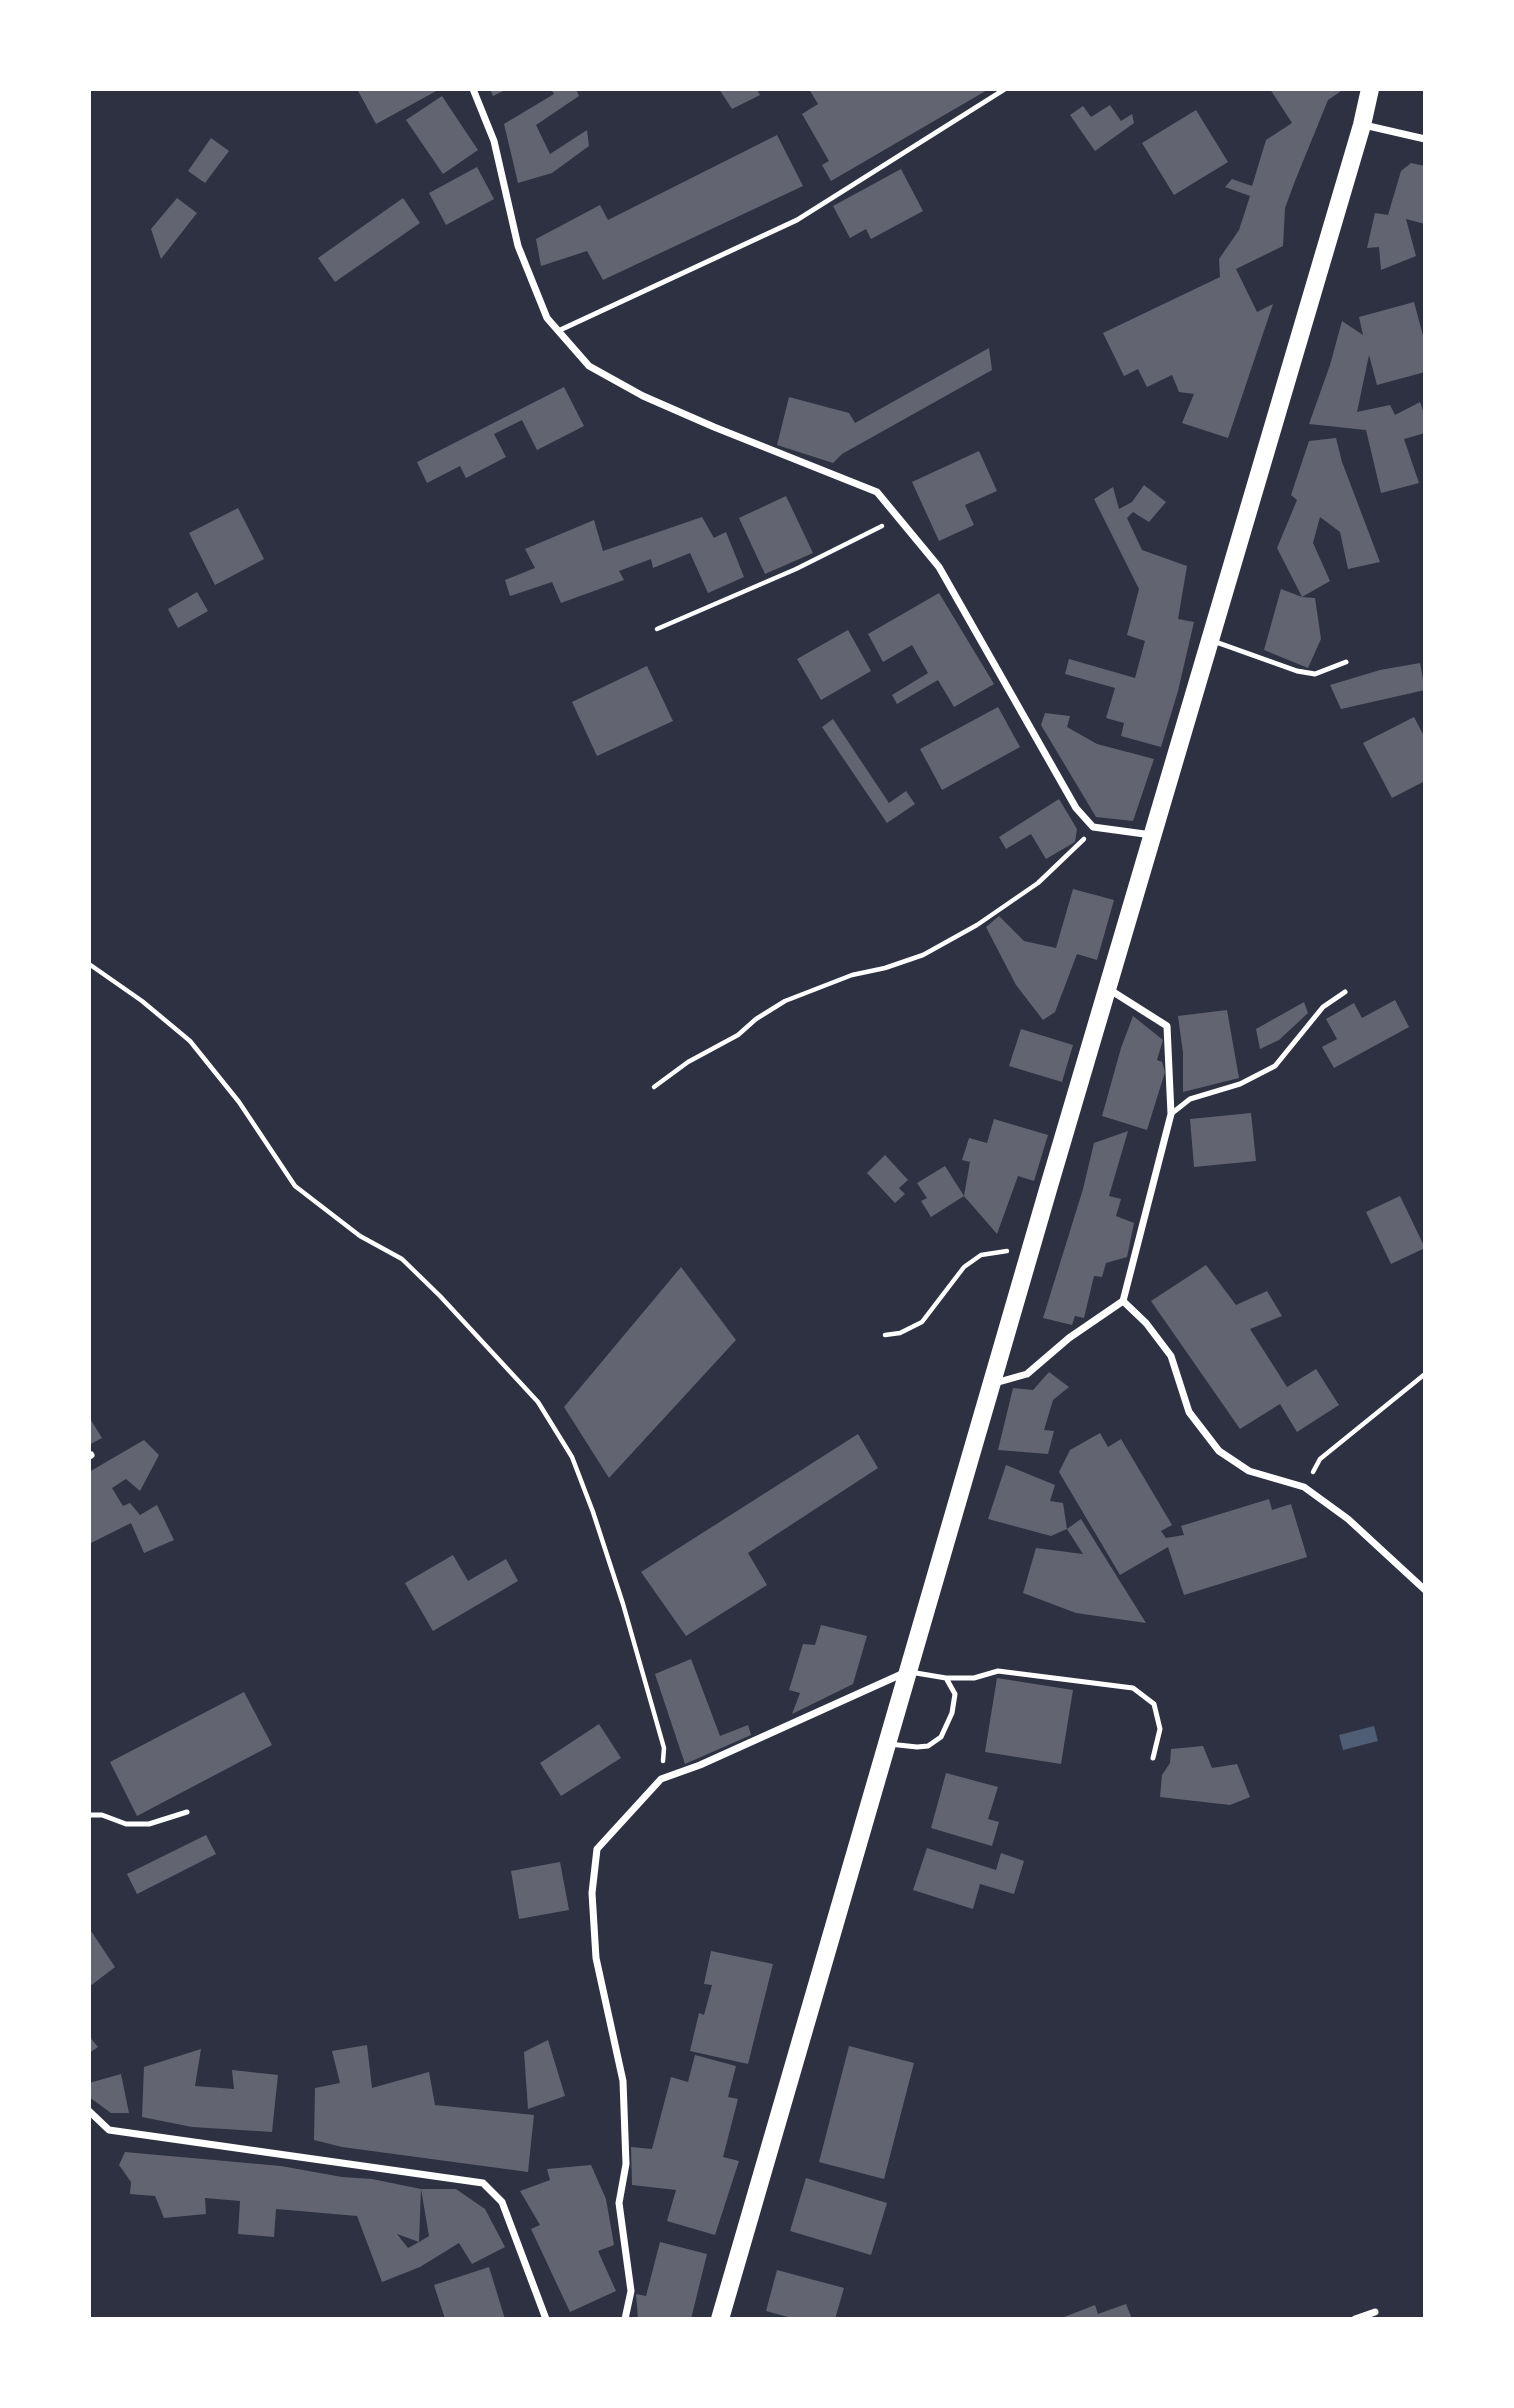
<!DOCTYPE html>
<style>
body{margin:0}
#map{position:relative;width:1514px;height:2408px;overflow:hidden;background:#2d3142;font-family:Poppins,sans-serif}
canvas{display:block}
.frame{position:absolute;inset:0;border:91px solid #fff;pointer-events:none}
</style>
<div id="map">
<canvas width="1514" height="2408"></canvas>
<div class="frame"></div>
</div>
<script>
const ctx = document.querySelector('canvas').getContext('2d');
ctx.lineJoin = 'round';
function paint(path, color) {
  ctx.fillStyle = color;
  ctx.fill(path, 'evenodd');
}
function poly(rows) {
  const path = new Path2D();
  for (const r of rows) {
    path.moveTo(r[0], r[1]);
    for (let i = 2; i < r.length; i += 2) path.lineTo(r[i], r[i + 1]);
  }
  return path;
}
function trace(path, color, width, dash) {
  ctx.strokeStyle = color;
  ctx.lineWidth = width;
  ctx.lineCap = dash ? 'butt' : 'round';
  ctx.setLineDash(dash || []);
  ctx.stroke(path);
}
paint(poly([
 [1374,1726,1378,1741,1343,1750,1339,1735]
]), '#4f5d75');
paint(poly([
 [357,89,440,89,376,124],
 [490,89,507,89,493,96],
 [551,89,576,89,579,96,536,125,550,154,587,130,589,146,552,173,518,183,504,124,554,94],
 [719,89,757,89,760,95,732,109],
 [809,89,989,89,831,181,822,165,829,161,802,114,818,104],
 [1270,89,1344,89,1328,100,1295,181,1285,208,1283,246,1236,269,1257,312,1273,304,1228,438,1182,423,1194,394,1179,392,1172,375,1147,387,1138,369,1124,376,1103,333,1220,277,1219,259,1239,230,1250,196,1225,187,1232,179,1252,186,1266,140,1292,123],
 [442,96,478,150,443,174,406,120],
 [1110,105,1121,121,1132,114,1134,123,1095,151,1070,115,1083,106,1091,117],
 [1196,110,1228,162,1174,195,1142,143],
 [777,135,803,186,603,280,587,251,541,266,536,239,600,205,608,220],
 [211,138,229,151,205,183,188,171],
 [1411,163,1425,166,1425,224,1406,219,1416,256,1381,270,1379,247,1367,248,1375,213,1388,215,1401,171],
 [477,167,494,199,446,225,429,193],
 [901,169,923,211,871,239,866,229,850,238,833,206],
 [177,198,197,213,161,259,151,229],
 [403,198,420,223,335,282,318,258],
 [1414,302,1425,343,1425,372,1377,385,1369,355,1357,412,1390,405,1395,415,1420,402,1425,416,1425,433,1404,439,1419,483,1381,493,1366,430,1309,424,1330,365,1342,321,1363,335,1359,317],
 [989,348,992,370,842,454,833,463,777,445,789,397,849,413,855,423],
 [564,387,584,426,537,450,522,420,494,434,506,457,466,478,460,466,427,483,417,462],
 [1336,438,1342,462,1380,562,1348,569,1340,532,1320,517,1313,543,1330,581,1302,597,1277,548,1297,500,1291,495,1309,441],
 [979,451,997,491,965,505,974,525,939,541,912,482],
 [1144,485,1166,502,1149,522,1133,512,1127,518,1142,550,1187,566,1178,619,1194,622,1178,691,1161,747,1121,736,1124,723,1106,718,1115,688,1065,674,1069,659,1135,678,1145,641,1127,635,1139,589,1094,499,1113,487,1119,509,1132,502],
 [786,496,813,553,765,574,739,518],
 [238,508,264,559,215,585,189,533],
 [702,517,714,538,726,532,744,577,708,593,690,553,653,568,651,559,619,571,624,580,561,603,552,582,510,596,505,580,535,568,525,549,594,520,603,551],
 [1281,589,1302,597,1315,598,1321,639,1308,668,1264,650],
 [197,592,208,611,178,628,168,609],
 [939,593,994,684,954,707,938,680,897,704,892,695,928,673,912,645,883,662,868,634],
 [848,630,871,671,821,700,797,659],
 [1420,663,1425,690,1341,709,1330,685,1380,670],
 [647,666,673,721,597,756,572,702],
 [998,707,1020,747,942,790,920,749],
 [1045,713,1070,716,1067,727,1097,744,1154,759,1133,821,1096,817,1041,725],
 [1414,717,1425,738,1425,781,1392,798,1363,743],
 [833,719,889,803,906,791,915,804,887,823,822,727],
 [1059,799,1077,829,1075,842,1046,859,1031,834,1006,849,999,837],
 [1073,889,1114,900,1097,960,1077,954,1055,1012,1043,1020,1016,985,986,927,999,916,1024,941,1056,948],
 [1395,1000,1409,1027,1334,1068,1322,1047,1337,1039,1326,1019,1354,1003,1362,1018],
 [1304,1002,1308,1013,1279,1040,1260,1049,1256,1029],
 [1227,1010,1239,1078,1183,1092,1183,1053,1178,1016],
 [1133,1016,1163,1040,1157,1060,1162,1062,1165,1072,1147,1130,1102,1116,1121,1048],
 [1021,1029,1073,1045,1062,1082,1009,1066],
 [1251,1113,1256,1161,1194,1167,1190,1119],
 [994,1119,1048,1135,1034,1181,1018,1176,997,1234,964,1196,931,1217,921,1201,927,1198,917,1183,945,1166,964,1196,970,1162,962,1160,969,1138,987,1143],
 [1128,1131,1109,1196,1121,1199,1116,1216,1134,1223,1127,1257,1106,1263,1102,1277,1094,1276,1084,1318,1075,1316,1072,1325,1043,1318,1083,1189,1094,1143],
 [885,1155,908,1180,899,1188,905,1194,895,1203,867,1173],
 [1400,1196,1425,1248,1391,1264,1366,1212],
 [1206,1265,1236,1305,1267,1291,1282,1316,1250,1329,1287,1387,1316,1369,1339,1405,1297,1432,1280,1404,1240,1429,1151,1301],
 [681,1267,736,1340,609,1478,564,1407],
 [1049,1372,1069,1387,1053,1400,1044,1430,1054,1431,1048,1454,998,1450,1013,1388,1033,1390],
 [89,1417,102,1438,89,1445],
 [1100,1433,1108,1447,1121,1439,1172,1525,1161,1531,1166,1538,1184,1535,1181,1526,1269,1499,1272,1510,1291,1504,1307,1557,1184,1595,1168,1547,1120,1575,1059,1472,1070,1450],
 [858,1434,878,1468,748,1553,767,1585,686,1636,641,1572],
 [144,1440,159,1455,140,1491,126,1479,112,1488,123,1506,130,1503,140,1515,157,1505,174,1540,144,1553,131,1523,89,1544,89,1472],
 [1006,1465,1055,1485,1050,1501,1063,1503,1067,1529,1051,1536,988,1519],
 [1081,1519,1146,1623,1076,1613,1023,1593,1036,1548,1083,1554,1067,1529],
 [453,1555,468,1581,506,1559,518,1581,433,1631,405,1583],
 [821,1625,867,1636,853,1684,792,1714,800,1693,789,1690,803,1644,815,1645],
 [691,1659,720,1736,748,1725,751,1735,685,1764,655,1674],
 [997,1678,1073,1690,1061,1764,985,1752],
 [244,1692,272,1745,137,1816,110,1762],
 [599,1724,621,1758,561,1796,540,1763],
 [1203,1746,1212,1768,1237,1764,1250,1797,1230,1805,1160,1797,1162,1775,1170,1763,1171,1749],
 [946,1773,998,1787,988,1819,999,1822,992,1846,931,1828],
 [206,1835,216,1854,137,1894,127,1874],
 [927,1848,996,1870,1001,1853,1024,1861,1014,1894,980,1884,973,1909,913,1890],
 [560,1862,569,1910,519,1919,511,1871],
 [89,1928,115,1967,89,1987],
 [711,1951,773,1964,748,2064,690,2051,699,2013,704,2015,712,1985,704,1984],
 [89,2036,98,2047,89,2053],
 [548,2040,565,2096,528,2109,524,2052],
 [367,2045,372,2088,429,2072,435,2105,534,2115,528,2172,342,2147,314,2140,315,2088,340,2083,332,2051],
 [849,2046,914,2063,884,2179,819,2162],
 [201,2049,195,2086,234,2089,232,2070,278,2075,272,2132,192,2127,142,2117,144,2067],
 [695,2055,736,2066,728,2097,738,2099,723,2157,739,2161,715,2235,667,2221,676,2190,632,2185,631,2147,652,2149,671,2077,688,2082],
 [121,2074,129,2113,111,2113,89,2097,89,2083],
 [125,2152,281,2166,342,2177,372,2179,421,2189,419,2242,429,2236,421,2189,456,2189,485,2209,505,2247,472,2264,459,2243,420,2267,382,2282,357,2216,276,2209,274,2237,238,2234,240,2201,205,2198,206,2214,164,2218,155,2196,130,2194,131,2182,119,2165],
 [397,2234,419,2242,408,2248],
 [591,2165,606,2199,614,2245,598,2251,616,2291,570,2312,531,2229,540,2225,520,2191,550,2180,547,2169],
 [806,2178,887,2203,871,2255,790,2231],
 [660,2242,707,2254,691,2319,638,2319,636,2294,646,2296],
 [489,2267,505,2319,445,2319,434,2285],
 [777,2270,844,2288,835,2319,795,2319,766,2311],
 [1126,2304,1132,2319,1059,2319,1095,2305,1098,2314]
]), '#626471');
trace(poly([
 [657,629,796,569,882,526],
 [89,964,142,1001,190,1041,239,1102,295,1186,360,1236,402,1259,440,1296,538,1402,572,1457,593,1512,623,1604,664,1748,663,1761],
 [654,1087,688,1062,738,1035,756,1019,785,1001,852,975,885,968,923,955,977,925,1038,883,1084,839],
 [885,1335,900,1333,922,1322,964,1267,981,1255,1007,1251],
 [1313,1472,1320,1459,1425,1374]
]), '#fff', 4.5);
trace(poly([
 [558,331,797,220,1005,89],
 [1213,641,1297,671,1315,674,1346,662],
 [1171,1114,1190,1099,1240,1084,1275,1066,1323,1007,1345,992],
 [946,1678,974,1678,998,1671,1133,1688,1154,1704,1160,1729,1153,1758],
 [889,1744,917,1747,928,1746,941,1737,952,1713,955,1694,946,1678,910,1672],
 [89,1815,102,1815,126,1824,149,1824,187,1812]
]), '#fff', 5);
trace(poly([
 [473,89,494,141,518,246,547,318,589,366,643,396,714,427,877,492,939,567,1076,808,1093,827,1152,835],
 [1364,125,1425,139],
 [1123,1301,1146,1323,1171,1356,1189,1412,1219,1451,1249,1471,1304,1487,1348,1519,1425,1590],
 [995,1383,1027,1374,1069,1338,1123,1301,1171,1114,1167,1026,1107,988],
 [89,1456,91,1455],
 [89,2111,109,2130,483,2183,502,2202,546,2319],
 [625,2319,631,2291,619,2203,626,2164,623,2081,596,1958,592,1893,597,1849,661,1779,700,1765,904,1673],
 [1355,2319,1375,2312]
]), '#fff', 7);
trace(poly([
 [720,2319,1049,1186,1362,125,1370,89]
]), '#fff', 18);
</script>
